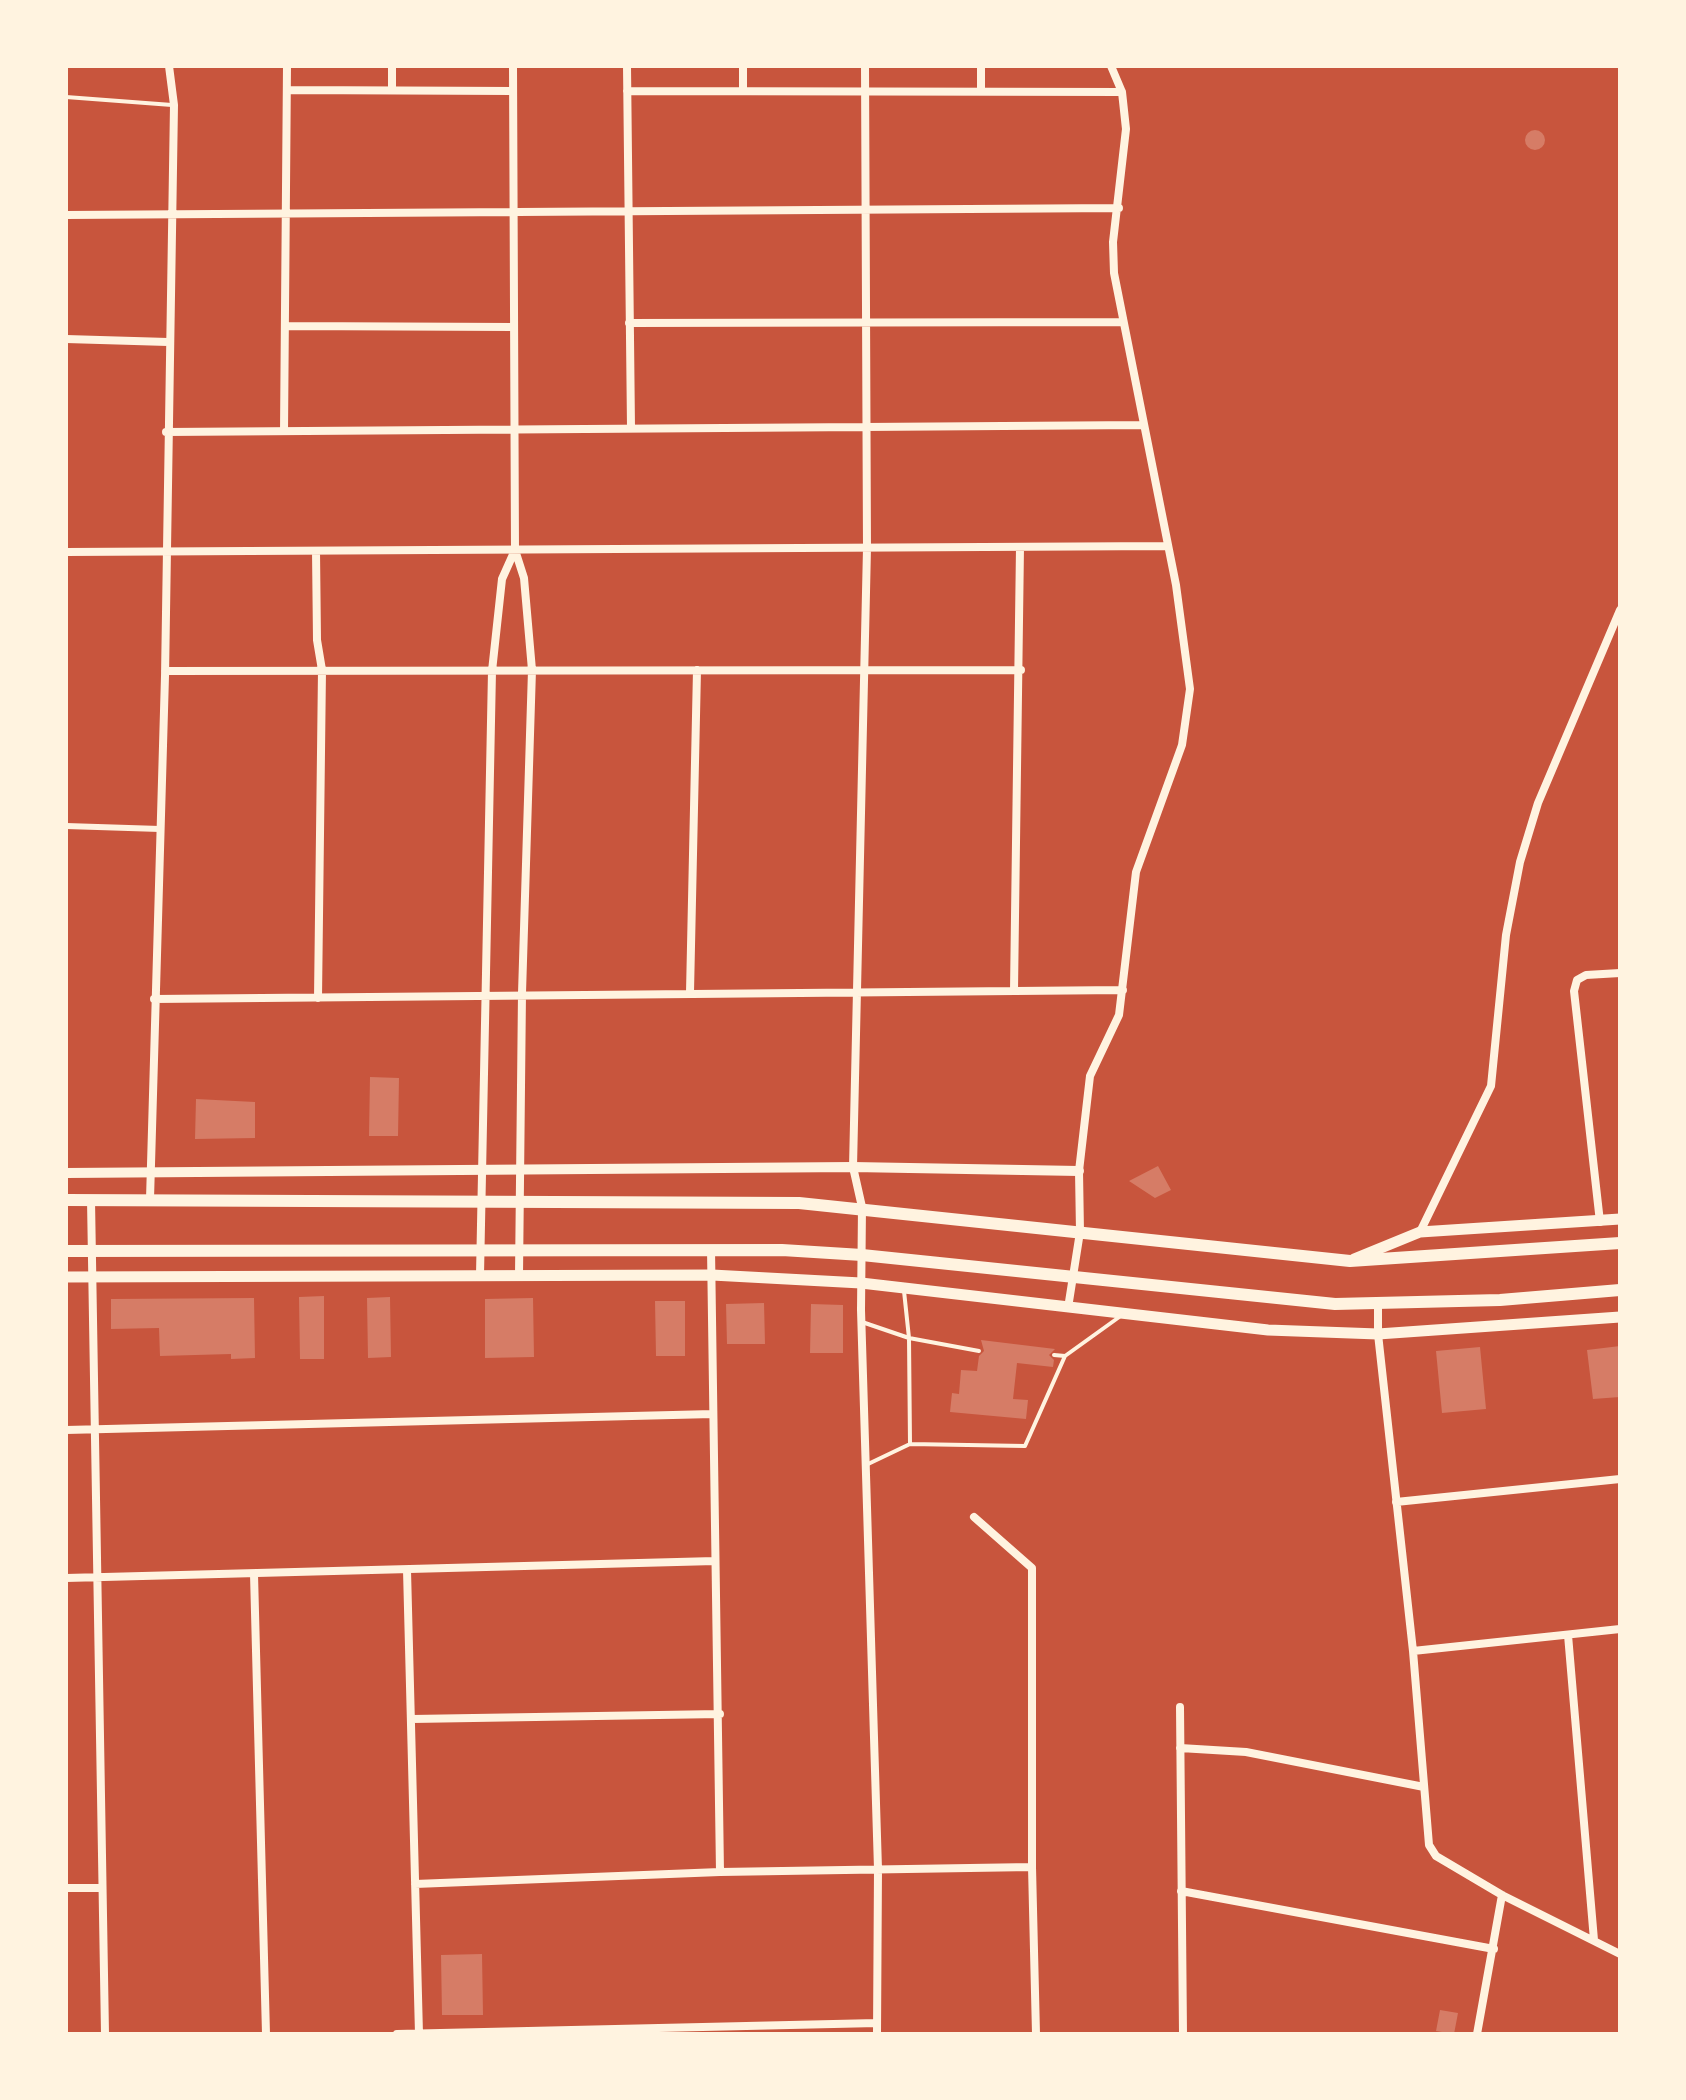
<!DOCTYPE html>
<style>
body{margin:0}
#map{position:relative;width:1686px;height:2100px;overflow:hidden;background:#c8553d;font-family:"Alegreya Sans",sans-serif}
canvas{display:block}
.frame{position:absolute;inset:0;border:68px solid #fff3e0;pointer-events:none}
</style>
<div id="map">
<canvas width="1686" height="2100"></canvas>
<div class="frame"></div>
</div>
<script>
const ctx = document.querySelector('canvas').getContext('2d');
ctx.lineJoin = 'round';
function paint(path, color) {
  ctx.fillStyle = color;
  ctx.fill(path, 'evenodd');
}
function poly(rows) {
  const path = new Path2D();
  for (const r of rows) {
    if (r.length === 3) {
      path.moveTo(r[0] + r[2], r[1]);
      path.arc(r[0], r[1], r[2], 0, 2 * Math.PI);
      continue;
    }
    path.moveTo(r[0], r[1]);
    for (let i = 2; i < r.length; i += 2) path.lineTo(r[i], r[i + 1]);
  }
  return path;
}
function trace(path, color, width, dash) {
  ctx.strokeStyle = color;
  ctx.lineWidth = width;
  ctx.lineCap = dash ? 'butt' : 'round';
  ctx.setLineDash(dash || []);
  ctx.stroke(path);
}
paint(poly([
 [1535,140,10],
 [370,1077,399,1078,398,1136,369,1136],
 [196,1099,255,1102,255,1138,195,1139],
 [1158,1166,1171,1190,1155,1198,1129,1181],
 [324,1296,324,1359,300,1359,299,1297],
 [390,1297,391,1357,368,1358,367,1298],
 [254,1298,255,1358,231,1359,231,1354,160,1356,159,1328,111,1329,111,1299],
 [533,1298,534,1357,485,1358,485,1299],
 [655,1301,685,1301,685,1356,656,1356],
 [764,1303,765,1344,727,1344,726,1304],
 [811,1304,843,1305,843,1353,810,1353],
 [981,1340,1055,1349,1049,1355,1054,1360,1053,1367,1017,1363,1013,1399,1028,1400,1026,1419,950,1412,952,1393,959,1394,961,1370,977,1371,979,1356,984,1351],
 [1620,1346,1620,1397,1593,1399,1587,1350],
 [1480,1347,1486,1409,1442,1413,1436,1351],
 [482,1954,483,2015,442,2015,441,1955],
 [1440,2010,1458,2013,1454,2034,1436,2031]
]), '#d67c66');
trace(poly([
 [66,97,172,105],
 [904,1291,909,1338,979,1351],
 [862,1322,909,1338,910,1444,866,1465],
 [1054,1355,1065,1356,1122,1315],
 [910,1444,1025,1446,1065,1356]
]), '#fff3e0', 4);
trace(poly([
 [66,826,160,829]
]), '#fff3e0', 6);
trace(poly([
 [513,66,515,550,524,578,532,670,522,993,519,1275],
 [627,66,631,428],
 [865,66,867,548,853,1167,862,1207,861,1310,878,1869,877,2034],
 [981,66,981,91],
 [287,90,513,91],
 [392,90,392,66],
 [627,91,1122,92],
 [743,91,743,66],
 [66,215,1119,208],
 [629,323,1122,322],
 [285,326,513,327],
 [66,339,168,342],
 [284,431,287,66],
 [166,432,1143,425],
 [316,551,317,640,322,670,318,998],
 [66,552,1167,546],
 [165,671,1021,670],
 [1014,990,1020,547],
 [690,992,697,670],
 [154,999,1123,990],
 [150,1199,165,676,174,105,169,66],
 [91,1200,105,2034],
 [1600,1222,1574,991,1577,980,1586,975,1620,973],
 [1420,1232,1491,1086,1506,935,1520,862,1538,803,1620,610],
 [711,1249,720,1872],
 [480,1275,492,671,502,579,515,550],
 [1378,1305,1378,1334,1413,1651,1429,1845,1436,1856,1502,1895,1620,1954],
 [1068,1308,1080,1232,1079,1171,1090,1076,1119,1015,1136,872,1182,745,1190,689,1176,585,1114,273,1113,242,1126,129,1122,92,1111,66],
 [66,1430,713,1414],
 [1396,1502,1620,1479],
 [974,1517,1032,1568,1032,1867,1036,2034],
 [407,1570,419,2034],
 [254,1574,266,2034],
 [66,1578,715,1561],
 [1568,1635,1594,1940],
 [1413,1651,1620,1629],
 [1180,1707,1183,2034],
 [412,1719,720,1714],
 [1180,1748,1246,1752,1424,1787],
 [415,1884,720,1872,1032,1867],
 [66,1888,101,1888],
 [1181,1891,1494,1949],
 [397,2034,877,2023],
 [1477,2034,1502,1895]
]), '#fff3e0', 8);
trace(poly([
 [66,1173,853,1167,1079,1171]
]), '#fff3e0', 10);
trace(poly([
 [1354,1259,1420,1232,1620,1219],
 [66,1277,712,1275,861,1283,1268,1330,1378,1334,1620,1317]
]), '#fff3e0', 11);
trace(poly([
 [66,1200,799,1203,1350,1261,1620,1243],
 [66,1251,782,1250,862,1255,1335,1304,1500,1300,1620,1290]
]), '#fff3e0', 12);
</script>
